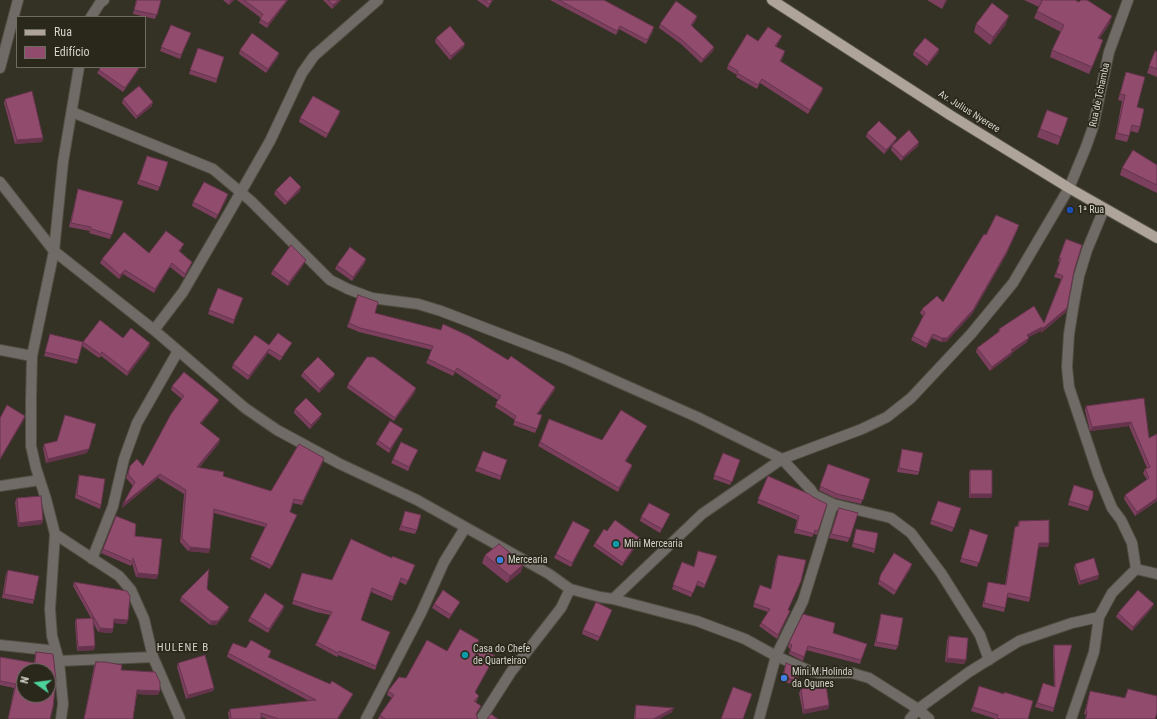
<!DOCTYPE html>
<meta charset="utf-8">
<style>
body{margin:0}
#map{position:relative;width:1157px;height:719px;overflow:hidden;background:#343125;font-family:"Roboto Condensed",sans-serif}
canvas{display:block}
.legend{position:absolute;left:16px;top:16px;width:130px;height:52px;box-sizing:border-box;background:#2a271b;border:1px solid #6e6c61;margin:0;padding:5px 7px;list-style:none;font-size:12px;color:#d4d3cb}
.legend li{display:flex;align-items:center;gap:8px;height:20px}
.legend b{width:20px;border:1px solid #6e6c61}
.north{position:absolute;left:16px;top:663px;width:40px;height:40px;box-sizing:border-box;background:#2a271b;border:1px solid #6e6c61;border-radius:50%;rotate:284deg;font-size:11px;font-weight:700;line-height:16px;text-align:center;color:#d4d3cb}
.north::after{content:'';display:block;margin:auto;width:14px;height:18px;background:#4cd39b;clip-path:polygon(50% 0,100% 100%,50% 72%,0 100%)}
</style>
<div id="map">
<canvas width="1157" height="719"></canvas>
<ul class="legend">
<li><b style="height:5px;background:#aea49a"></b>Rua</li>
<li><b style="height:11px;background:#904b6d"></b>Edifício</li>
</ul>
<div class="north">N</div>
</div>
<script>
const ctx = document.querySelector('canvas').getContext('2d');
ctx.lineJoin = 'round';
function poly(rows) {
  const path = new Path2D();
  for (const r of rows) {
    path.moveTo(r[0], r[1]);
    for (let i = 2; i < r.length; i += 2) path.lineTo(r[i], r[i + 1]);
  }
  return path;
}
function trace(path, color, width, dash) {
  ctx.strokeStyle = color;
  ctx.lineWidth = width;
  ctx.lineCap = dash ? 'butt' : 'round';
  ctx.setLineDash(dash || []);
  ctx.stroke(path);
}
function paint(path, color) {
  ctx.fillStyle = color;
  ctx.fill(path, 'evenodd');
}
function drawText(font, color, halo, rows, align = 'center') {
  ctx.font = font + ' "Roboto Condensed",sans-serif';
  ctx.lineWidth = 3.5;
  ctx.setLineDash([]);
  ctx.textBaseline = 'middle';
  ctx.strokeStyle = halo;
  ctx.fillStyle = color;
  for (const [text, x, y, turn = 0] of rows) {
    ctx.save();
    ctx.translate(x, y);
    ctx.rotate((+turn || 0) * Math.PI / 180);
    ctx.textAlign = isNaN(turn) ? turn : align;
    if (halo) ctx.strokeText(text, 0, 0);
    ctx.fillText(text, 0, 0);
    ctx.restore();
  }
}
const minor = poly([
 [91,17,100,3,104,0],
 [0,68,18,0],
 [72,112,213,169,251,201,330,280,348,289,372,298,418,304,441,311,566,359,697,417,782,459,811,490,814,495,833,504,891,518,911,533,941,573,980,635,989,660],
 [0,182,54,251,154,330,245,408,277,430,340,464,417,500,549,574,570,589,600,597,613,599,697,621,745,639,776,656,810,671,820,673,852,673,869,678,918,709,929,719],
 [154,330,183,292,226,218,270,141,302,73,314,56,378,0],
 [0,350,32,356],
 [0,486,40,480],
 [55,534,119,576,131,590,144,619,153,657,180,719],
 [92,559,113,506,124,459,137,423,178,351],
 [1136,569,1157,574],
 [613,599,702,514,782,459,862,429,887,417,911,398,971,334,1013,283,1069,188,1086,147,1093,127,1109,52,1128,0],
 [0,645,56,651],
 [59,661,153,657],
 [61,719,63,704,59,661,52,636,50,609,55,534,46,499,36,468,31,446,31,401,32,356,54,251,63,162,79,67],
 [366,719,421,613,444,562,465,528],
 [481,719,511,672,561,608,570,589],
 [759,719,776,656,803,601,833,504],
 [910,719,918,709,969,672,1019,641,1072,623,1099,617],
 [1071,719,1094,652,1099,617,1112,593,1136,569,1132,543,1121,520,1112,508,1098,474,1069,387,1067,367,1069,334,1074,303,1079,276,1087,250,1104,209]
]);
const major = poly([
 [772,0,950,115,1069,188,1157,238]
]);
trace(minor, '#514e43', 12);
trace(major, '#514e43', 12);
trace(minor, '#706b66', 10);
trace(major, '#aea49a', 10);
paint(poly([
 [136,0,161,0,155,19,133,14],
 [223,0,234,0,229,5],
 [237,0,288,0,267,28,259,23,261,18],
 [323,0,341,0,332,9],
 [477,0,493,0,488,8],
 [550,0,604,0,653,31,646,44,619,29,616,35],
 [927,0,947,0,942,9],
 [1024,0,1075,0,1110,23,1100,38,1101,47,1089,74,1050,57,1052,50,1061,32,1034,18,1039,7],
 [697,16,696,20,692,26,714,47,713,51,701,63,681,44,659,28,660,24],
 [976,24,1006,24,990,45,974,32],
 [171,25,191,33,180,59,160,51],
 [436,38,465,44,463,48,450,60,435,42],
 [780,40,776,47,784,55,781,61,822,92,808,114,760,83,757,89,736,77,737,75,727,69,728,65,758,41],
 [198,48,224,57,216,83,189,74],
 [939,49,938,53,927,66,913,55,914,51],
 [240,50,278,57,266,73,239,54],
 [1155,51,1157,52,1157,77,1147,73],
 [139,68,137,72,123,92,97,73,99,70],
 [1126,72,1137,107,1140,127,1138,133,1131,131,1127,142,1115,139,1122,101,1118,100],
 [5,99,43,138,42,142,15,144,4,103],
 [123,99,152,106,136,119,122,103],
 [1047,110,1068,118,1058,145,1037,137],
 [340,111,339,115,326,138,299,122,300,118],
 [867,133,895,142,884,154,866,137],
 [892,146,918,146,901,161,891,150],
 [147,156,168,162,158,191,137,184],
 [1157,165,1157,193,1120,175,1122,168],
 [78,189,123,201,110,239,89,233,90,231,69,227,77,193],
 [276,190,300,191,285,205,274,194],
 [227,198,216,219,192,206,193,202],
 [1018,229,1006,255,972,314,946,342,941,342,932,338,926,348,911,340,923,316,920,313,922,309,943,302,986,235],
 [1066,239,1074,271,1066,312,1041,333,1041,331,1028,337,1027,342,1012,353,1011,355,990,371,976,352,977,348,998,332,999,329,1044,323,1061,279,1054,277,1060,262,1058,261],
 [182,248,180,251,191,265,184,278,170,267,154,293,123,274,119,279,100,263,102,259,149,253],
 [365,263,352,281,335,269,337,265],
 [304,264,288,286,271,274,273,270],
 [218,288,243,298,233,324,208,314],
 [358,295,375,313,508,360,555,387,554,391,538,414,542,415,535,433,513,425,515,420,495,407,498,400,455,372,453,376,426,363,432,350,359,332,347,327],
 [50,334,78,360,77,364,44,356],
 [123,338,149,347,127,376,101,356,99,358,82,346,83,342],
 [292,343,280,361,268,353,248,380,232,368,233,364,269,345],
 [303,372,335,374,333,378,319,393,301,376],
 [348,384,415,392,394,421,347,388],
 [172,386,219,400,217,404,201,424,220,439,219,443,199,468,223,476,271,491,323,462,302,505,292,503,290,512,297,515,270,569,250,559,265,527,214,513,209,553,188,551,180,542,184,494,158,478,122,508,133,486,126,478,130,466,143,466,182,399,171,390],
 [1144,398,1149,438,1157,434,1157,501,1135,516,1124,499,1125,495,1147,480,1143,473,1145,469,1147,468,1129,426,1090,431,1085,410,1086,406],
 [295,409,320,418,310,429,294,413],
 [549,419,602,440,647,426,645,429,626,461,632,465,631,469,618,492,538,446],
 [401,433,389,453,376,444,378,440],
 [44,444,87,453,46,463,43,448],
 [902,449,919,472,918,475,897,472,901,453],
 [418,450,408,471,391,463,393,459],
 [483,451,507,460,500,480,475,471],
 [723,453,740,460,730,485,713,479],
 [828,464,870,479,861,504,835,498,819,490],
 [970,470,992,494,991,498,969,498,969,474],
 [79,475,101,505,100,509,75,498,78,479],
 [768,476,827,504,817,535,814,534,812,537,794,533,797,520,757,503],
 [1073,489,1093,497,1088,511,1068,505],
 [17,498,43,520,42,524,18,527,15,502],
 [938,501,961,508,952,532,930,524],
 [839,508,858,513,848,542,829,538],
 [405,511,417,530,415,534,399,530],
 [670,514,668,518,660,533,640,521,641,517],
 [1019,521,1049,543,1048,547,1038,547,1030,598,1029,602,1007,597,1004,612,982,607,987,586,988,582,1005,585,1014,531,1015,527,1017,526],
 [856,529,875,549,874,553,852,547,855,532],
 [970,529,988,535,977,567,960,562],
 [590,530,588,534,571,567,554,558,556,554],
 [607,531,639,542,622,566,593,546,595,543],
 [135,536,157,579,136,577,132,563,131,566,101,553,103,549],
 [698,551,716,560,704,588,696,585,691,597,672,589,682,562,694,566],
 [485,555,521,572,507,583,482,563],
 [778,555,788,610,790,611,777,639,759,626,761,623,768,612,753,607,760,585,771,589,776,559],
 [392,558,415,565,406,585,400,582,392,601,371,592,361,620,390,632,375,670,338,655,337,657,315,645,317,642,330,615,316,612,292,604,302,573,332,580],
 [1075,564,1098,579,1079,585,1074,568],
 [911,568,894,595,878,584,881,574],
 [8,570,34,600,33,604,2,598,6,574],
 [74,582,128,620,126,624,114,623,113,629,112,633,98,632,94,624,95,646,94,650,77,651,75,623,76,619,91,618,73,586],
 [207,589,228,611,216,625,210,625,180,601,181,597],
 [434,604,458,606,449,619,432,608],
 [284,606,283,610,268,633,248,621,250,617],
 [1152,608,1132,631,1116,617,1118,613],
 [612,610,598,641,582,634,583,630],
 [881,614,898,646,896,650,874,646,880,618],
 [833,633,867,644,860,664,806,650,803,661,789,654,790,649,788,647,789,643],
 [949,636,966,660,964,664,945,662,947,640],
 [479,640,476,646,493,660,475,693,479,696,476,702,481,706,476,715,478,719,378,719,380,715,392,698,387,695,388,691,406,678,447,651],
 [1054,645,1072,645,1053,712,1035,707,1043,683,1054,687,1053,649],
 [246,648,270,655,268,658,351,698,338,719,267,719,261,717,261,719,229,719,228,713,230,709,309,701,227,657,228,653],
 [36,652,50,719,8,719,14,688,0,685,0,657,34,663,35,656],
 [96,662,121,670,158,695,137,694,133,719,84,719,94,666],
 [178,663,214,688,213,691,186,699,177,667],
 [786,663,800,669,795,685,781,681],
 [979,686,1028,719,996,719,971,711],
 [801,689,829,705,828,709,803,714,799,693],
 [1128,689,1155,719,1085,719,1086,715,1084,714,1090,691,1125,698],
 [636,705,672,712,659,719,634,719,635,709]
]), '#7c405e');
paint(poly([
 [232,0,234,0,229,5,230,1],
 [287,0,288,0,267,28,268,24],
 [339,0,341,0,332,9,333,5],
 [492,0,493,0,488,8],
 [946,0,947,0,942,9,945,1],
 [697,16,696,20,690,29,691,25],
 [1009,16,1006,24,990,45,993,37],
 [1112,16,1110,23,1095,45,1098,38],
 [782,36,780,40,774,50,775,46],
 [465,44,463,48,450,60,451,56],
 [714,47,713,51,701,63,703,59],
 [939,49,938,53,927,66,929,62],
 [279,53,278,57,266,73,268,69],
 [139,68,137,72,123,92,125,88],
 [823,88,822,92,808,114,810,110],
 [153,102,152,106,136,119,137,116],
 [340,111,339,115,326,138,328,134],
 [43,138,42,142,15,144,17,140],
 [897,138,895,142,884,154,886,150],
 [919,142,918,146,901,161,903,157],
 [301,187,300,191,285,205,287,202],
 [228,194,227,198,216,219,218,215],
 [1019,225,1006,255,972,314,946,342,941,342,942,338],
 [366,259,365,263,352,281,353,277],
 [306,260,304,264,288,286,289,282],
 [192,262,191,265,184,278,185,274],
 [172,263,170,267,154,293,155,289],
 [125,270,123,274,119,279,120,275],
 [1067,308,1066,312,1041,333,1041,331,1025,339,1027,335],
 [933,334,932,338,926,348,927,344],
 [1029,338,1027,342,1012,353,1011,355,990,371,992,367,1011,350],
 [150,343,149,347,127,376,128,372],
 [269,349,268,353,248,380,249,376],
 [335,374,333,378,319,393,320,389],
 [555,387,554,391,536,417,537,414],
 [416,388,415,392,394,421,395,418],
 [219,400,217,404,198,427,200,423],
 [322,414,320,418,310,429,311,425],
 [25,416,24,420,0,460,0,459],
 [1131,422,1129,426,1090,431,1092,427],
 [647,426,645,429,624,465,625,461],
 [403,429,401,433,389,453,390,449],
 [220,439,219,443,196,471,197,467],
 [89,449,87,453,46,463,48,459],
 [324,458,323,462,302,505,303,501],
 [632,465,631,469,618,492,619,488],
 [160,474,158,478,122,508,123,504],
 [970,494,992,494,991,498,969,498],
 [1157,498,1157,501,1135,516,1137,512],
 [297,515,295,518,270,569,272,566],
 [43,520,42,524,18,527,19,523],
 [590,530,588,534,571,567,572,563],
 [640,538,639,542,622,566,623,563],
 [1039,543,1049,543,1048,547,1037,547],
 [190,547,210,549,209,553,188,551],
 [524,564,521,572,507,583,510,576],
 [912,564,911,568,894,595,896,591],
 [138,573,158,575,157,579,136,577],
 [1099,575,1098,579,1079,585,1080,581],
 [460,602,458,606,449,619,451,615],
 [1154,604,1152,608,1132,631,1133,627],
 [284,606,283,610,268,633,269,629],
 [229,607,228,611,216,625,210,625,211,621],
 [114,619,128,620,126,624,113,623],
 [100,628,113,629,112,633,98,632],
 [95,646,94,650,77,651,78,647],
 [947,658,966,660,964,664,945,662],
 [214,688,213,691,186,699,188,695],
 [137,690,160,691,158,695,136,694],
 [353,694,351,698,338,719,337,719],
 [829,705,828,709,803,714,804,710],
 [674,708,672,712,659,719,653,719]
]), '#65344c');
const building = poly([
 [137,0,161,0,157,15,134,10,137,0],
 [244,0,287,0,268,24,260,19,263,14,244,0],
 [328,0,339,0,333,5,328,0],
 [484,0,492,0,490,4,484,0],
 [559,0,604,0,654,27,647,40,620,26,617,31,559,0],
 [1041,0,1075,0,1079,2,1081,0,1087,0,1112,16,1098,38,1103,40,1092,67,1052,50,1064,25,1037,11,1042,1,1041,0],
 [676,1,697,16,691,25,714,47,703,59,682,40,660,24,676,1],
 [992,3,1009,16,993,37,976,24,992,3],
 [171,25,191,33,181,55,161,47,171,25],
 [450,26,465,44,451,56,436,38,450,26],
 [768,27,782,36,775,46,785,51,780,61,823,88,810,110,762,79,758,85,737,73,738,71,728,65,747,34,758,41,768,27],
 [252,33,279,53,268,69,240,50,252,33],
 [925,38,939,49,929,62,914,51,925,38],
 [198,48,224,57,217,79,190,70,198,48],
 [1155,51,1157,52,1157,69,1149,66,1155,51],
 [100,67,137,67,139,68,125,88,99,70,100,67],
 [1126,72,1145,77,1137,107,1144,109,1140,127,1132,125,1129,136,1117,133,1125,95,1120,94,1126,72],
 [139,86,153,102,137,116,123,99,139,86],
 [32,91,43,138,17,140,5,99,32,91],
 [313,96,340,111,328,134,300,118,313,96],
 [1047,110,1068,118,1061,137,1040,129,1047,110],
 [879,121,897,138,886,150,867,133,879,121],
 [909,130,919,142,903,157,892,146,909,130],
 [1133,150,1157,165,1157,185,1122,168,1133,150],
 [147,156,168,162,160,187,139,180,147,156],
 [290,176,301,187,287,202,276,190,290,176],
 [204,182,228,194,218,215,193,202,204,182],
 [78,189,123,201,112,235,91,229,91,227,71,223,78,189],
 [996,215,1019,225,1007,251,973,310,947,338,942,338,933,334,927,344,913,336,925,313,922,309,937,296,943,302,984,234,986,235,996,215],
 [166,231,184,244,179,251,192,262,185,274,172,263,155,289,125,270,120,275,102,259,124,232,149,253,166,231],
 [1066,239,1082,245,1074,271,1067,308,1042,329,1042,327,1027,335,1029,338,1011,350,1013,351,992,367,977,348,1000,331,999,329,1034,306,1044,323,1063,276,1056,273,1061,258,1059,258,1066,239],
 [291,245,306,260,289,282,273,270,291,245],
 [350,247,366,259,353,277,337,265,350,247],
 [218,288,243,298,234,320,209,310,218,288],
 [358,295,378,302,375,313,441,330,443,324,469,336,508,360,511,356,555,387,537,414,542,415,537,429,514,421,516,416,496,403,501,396,457,368,455,372,428,359,433,346,360,328,349,323,358,295],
 [100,320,123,338,131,328,150,343,128,372,102,352,100,354,83,342,100,320],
 [278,333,292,343,282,357,269,349,249,376,233,364,255,335,269,345,278,333],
 [50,334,83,342,78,360,45,352,50,334],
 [318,357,335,374,320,389,303,372,318,357],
 [367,357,374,357,416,388,395,418,348,384,367,357],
 [184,372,219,400,200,423,220,439,197,467,224,472,223,476,271,491,299,444,324,458,303,501,294,499,290,512,297,515,272,566,251,556,267,524,214,509,210,549,190,547,182,538,186,490,160,474,123,504,135,482,128,474,130,466,137,459,143,466,171,414,184,396,172,386,184,372],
 [306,398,322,414,311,425,295,409,306,398],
 [1144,398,1149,438,1157,434,1157,498,1137,512,1125,495,1149,478,1145,469,1150,467,1131,422,1092,427,1086,406,1144,398],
 [7,405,25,416,0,459,0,418,7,405],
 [621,410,647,426,625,461,632,465,619,488,540,442,549,419,602,440,621,410],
 [65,415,96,424,89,449,48,459,44,444,57,441,65,415],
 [390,421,403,429,390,449,378,440,390,421],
 [401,442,418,450,409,467,393,459,401,442],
 [902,449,923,453,919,472,899,468,902,449],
 [483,451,507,460,501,476,477,467,483,451],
 [723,453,740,460,732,482,714,475,723,453],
 [828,464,870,479,863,500,837,494,820,486,828,464],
 [970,470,992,470,992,494,970,494,970,470],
 [79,475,105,479,101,505,77,495,79,475],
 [768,476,809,494,813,497,827,504,818,531,815,530,814,534,796,529,799,516,758,499,768,476],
 [1074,485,1093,491,1093,497,1089,507,1069,501,1074,485],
 [41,496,43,520,19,523,17,498,41,496],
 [938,501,961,508,954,528,931,520,938,501],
 [649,503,670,514,662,529,641,517,649,503],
 [839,508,858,513,850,538,831,534,839,508],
 [405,511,421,515,417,530,401,526,405,511],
 [116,516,136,524,135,536,162,539,158,575,138,573,133,558,133,562,103,549,116,516],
 [615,520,640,538,623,563,595,543,604,529,607,531,615,520],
 [1049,520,1049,543,1039,543,1030,598,1008,593,1005,608,984,603,988,582,1006,585,1015,527,1019,526,1019,521,1049,520],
 [573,521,590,530,572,563,556,554,573,521],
 [856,529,878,533,875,549,853,543,856,529],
 [970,529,988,535,979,563,961,558,970,529],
 [351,539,392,558,392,556,415,565,408,581,401,578,393,597,372,588,361,620,390,632,376,666,339,651,338,653,317,642,332,612,317,608,293,600,302,573,332,580,351,539],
 [499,544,524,564,510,576,485,555,499,544],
 [698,551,717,556,705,585,698,581,693,593,673,585,682,562,694,567,698,551],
 [894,553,912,564,896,591,879,580,881,574,894,553],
 [778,555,806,560,801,581,788,610,790,611,778,635,761,623,770,609,754,603,760,585,771,589,778,555],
 [1094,558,1099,575,1080,581,1075,564,1094,558],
 [209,569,207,589,229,607,218,621,211,621,181,597,209,569],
 [8,570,39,576,34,600,4,594,8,570],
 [74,582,127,591,130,596,128,620,114,619,113,629,100,628,74,582],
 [443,590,460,602,451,615,434,604,443,590],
 [1138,590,1154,604,1133,627,1118,613,1138,590],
 [265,593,284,606,269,629,250,617,265,593],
 [596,602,612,610,600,637,583,630,596,602],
 [803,614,835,623,833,633,867,644,861,660,808,646,804,657,790,651,792,645,789,643,803,614],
 [881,614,903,618,898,646,876,642,881,614],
 [93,618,95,646,78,647,76,619,93,618],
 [460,629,479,640,476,645,495,656,475,692,479,696,474,701,481,706,476,714,478,719,385,719,380,715,394,695,388,691,399,677,406,678,427,640,447,651,460,629],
 [949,636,968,638,966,660,947,658,949,636],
 [251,640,271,651,268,657,330,684,332,681,353,694,337,719,279,719,261,713,261,719,231,719,230,709,316,700,228,653,233,643,246,648,251,640],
 [1054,645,1072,645,1054,708,1037,703,1043,683,1055,687,1054,645],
 [36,652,53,654,56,680,53,707,50,719,8,719,16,684,0,681,0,657,35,663,36,652],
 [24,671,48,671,48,695,24,695,24,671],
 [205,655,214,688,188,695,178,663,205,655],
 [96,662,105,662,122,665,121,670,155,672,160,682,160,691,137,690,133,719,84,719,96,662],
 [786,663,800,669,797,681,783,677,786,663],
 [826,685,829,705,804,710,801,689,826,685],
 [979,686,1004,694,1004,692,1033,701,1028,719,1000,719,997,718,998,715,973,707,979,686],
 [733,687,752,694,743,719,721,719,733,687],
 [1128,689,1157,696,1157,713,1155,719,1086,719,1087,711,1086,710,1090,691,1125,698,1128,689],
 [636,705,674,708,653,719,635,719,636,705],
 [491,714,498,719,487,719,491,714]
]);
paint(building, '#904b6d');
trace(building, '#65344c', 1);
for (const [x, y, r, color] of [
 [1070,210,4,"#1a4fb4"],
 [616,544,4,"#0f9aa8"],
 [500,560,4,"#3f7fe0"],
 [465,655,4,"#0f9aa8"],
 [784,678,4,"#3f7fe0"]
]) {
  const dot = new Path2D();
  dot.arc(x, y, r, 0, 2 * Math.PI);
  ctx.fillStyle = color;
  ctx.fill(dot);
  trace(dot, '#2a271b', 1.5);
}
drawText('10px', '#d4d3cb', '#2a271b', [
 ["Rua de Tchamba",1100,95,-78],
 ["Av. Julius Nyerere",969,112,32]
]);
drawText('10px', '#d4d3cb', '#2a271b', [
 ["1ª Rua",1078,210],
 ["Mini Mercearia",624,544],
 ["Mercearia",508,560],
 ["Casa do Chefe",473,649],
 ["de Quarteirao",473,661],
 ["Mini.M.Holinda",792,672],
 ["da Ogunes",792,684]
], 'left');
ctx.letterSpacing = '1px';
drawText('11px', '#d4d3cb', '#2a271b', [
 ["HULENE B",183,648]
]);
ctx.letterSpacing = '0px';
</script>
